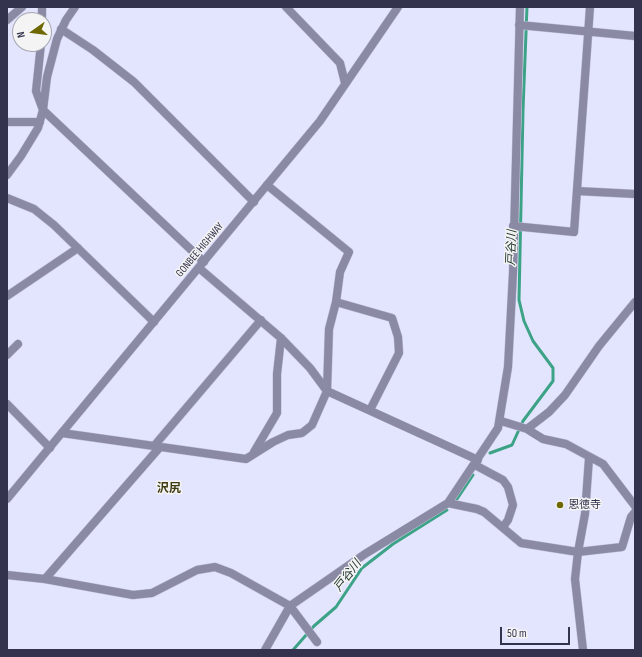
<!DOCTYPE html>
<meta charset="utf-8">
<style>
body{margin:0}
#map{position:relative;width:642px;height:657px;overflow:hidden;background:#e3e4fe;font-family:"Sofia Sans Condensed",sans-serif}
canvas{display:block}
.frame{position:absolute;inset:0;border:8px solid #34334d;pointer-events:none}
.north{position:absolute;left:12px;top:12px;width:40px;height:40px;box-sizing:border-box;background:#f4f4f4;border:1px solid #a7a7b1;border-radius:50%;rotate:256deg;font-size:11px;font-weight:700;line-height:16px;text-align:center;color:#34334d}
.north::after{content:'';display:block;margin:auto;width:14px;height:18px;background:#6f6800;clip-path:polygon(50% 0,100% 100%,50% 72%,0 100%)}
.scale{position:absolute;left:500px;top:627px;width:70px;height:18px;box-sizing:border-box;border:2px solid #34334d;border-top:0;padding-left:5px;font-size:12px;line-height:14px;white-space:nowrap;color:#34334d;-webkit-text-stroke:3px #f4f4f4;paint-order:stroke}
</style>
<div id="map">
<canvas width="642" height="657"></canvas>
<div class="frame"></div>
<div class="north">N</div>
<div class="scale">50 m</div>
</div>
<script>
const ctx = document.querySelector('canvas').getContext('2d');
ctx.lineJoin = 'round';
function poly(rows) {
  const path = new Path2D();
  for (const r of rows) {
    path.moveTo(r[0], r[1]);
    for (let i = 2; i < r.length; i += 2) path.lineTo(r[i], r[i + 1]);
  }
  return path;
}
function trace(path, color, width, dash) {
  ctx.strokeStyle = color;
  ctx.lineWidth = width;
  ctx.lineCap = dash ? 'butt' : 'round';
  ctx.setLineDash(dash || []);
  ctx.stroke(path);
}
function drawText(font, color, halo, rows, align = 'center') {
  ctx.font = font + ' "Sofia Sans Condensed","Noto Sans JP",sans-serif';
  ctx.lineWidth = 3;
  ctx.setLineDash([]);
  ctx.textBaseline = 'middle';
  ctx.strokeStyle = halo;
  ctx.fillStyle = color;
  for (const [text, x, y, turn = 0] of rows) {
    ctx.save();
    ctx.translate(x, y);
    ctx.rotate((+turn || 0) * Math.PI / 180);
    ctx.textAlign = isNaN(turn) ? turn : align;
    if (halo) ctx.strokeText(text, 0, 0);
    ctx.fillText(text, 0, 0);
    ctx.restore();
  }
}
trace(poly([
 [490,453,512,445,523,421,553,381,553,368,533,341,524,321,519,300,523,110,527,7],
 [457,499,473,475],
 [293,650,314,626,336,607,362,568,393,544,447,510]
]), '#3ca386', 3);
const minor = poly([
 [286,7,340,63,345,83],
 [7,20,22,7],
 [42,20,42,7],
 [519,25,635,36],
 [61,29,93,50,134,82,254,202],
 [41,44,36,91,43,110,204,262],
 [7,122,40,122],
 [7,175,21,156,38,128,43,110,47,77,57,39,66,20,75,7],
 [577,191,635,194],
 [7,198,34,209,54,225,154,322],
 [513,226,574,232,590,7],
 [199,268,281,338,310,368,327,391,478,460],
 [7,296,78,248],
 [336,302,392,318,398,337,399,353,370,410],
 [7,355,18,344],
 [7,404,50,448],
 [501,421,527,429,543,439,566,444,603,464,635,506],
 [527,429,549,412,565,395,599,346,635,302],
 [62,433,246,459,273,442,288,435,302,433,312,425,327,391,329,329,336,302,340,272,349,252,267,185],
 [154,446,261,320],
 [254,452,277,413,277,374,281,338],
 [475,465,503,480,508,487,513,505,508,520,503,527],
 [448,503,477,509,484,512,521,543,578,552,622,547,631,517,635,512],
 [7,575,45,579,133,595,152,593,197,570,215,567,231,573,290,606,317,642],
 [45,579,160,447],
 [265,650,290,606,365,554,448,503,498,428,508,367,513,273,520,7],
 [583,650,575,579,578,552,585,514,589,458]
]);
const tertiary = poly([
 [7,499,320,121,398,7]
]);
trace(minor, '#c0c1db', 9);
trace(tertiary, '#c0c1db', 9);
trace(minor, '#8a8aa5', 8);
trace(tertiary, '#8a8aa5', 8);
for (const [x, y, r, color] of [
 [560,505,4,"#6f6800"]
]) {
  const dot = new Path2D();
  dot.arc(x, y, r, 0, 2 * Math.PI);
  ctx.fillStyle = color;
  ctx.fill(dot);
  trace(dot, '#f4f4f4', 1.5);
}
drawText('11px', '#34334d', '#f4f4f4', [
 ["GONBEE HIGHWAY",200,250,-50]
]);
drawText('11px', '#34334d', '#f4f4f4', [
 ["恩徳寺",568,505]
], 'left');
drawText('italic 12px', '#1c3329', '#f4f4f4', [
 ["戸谷川",512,248,-88],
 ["戸谷川",348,576,-52]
]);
drawText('bold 12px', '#3e3b11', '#f4f4f4', [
 ["沢尻",169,489]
]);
</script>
